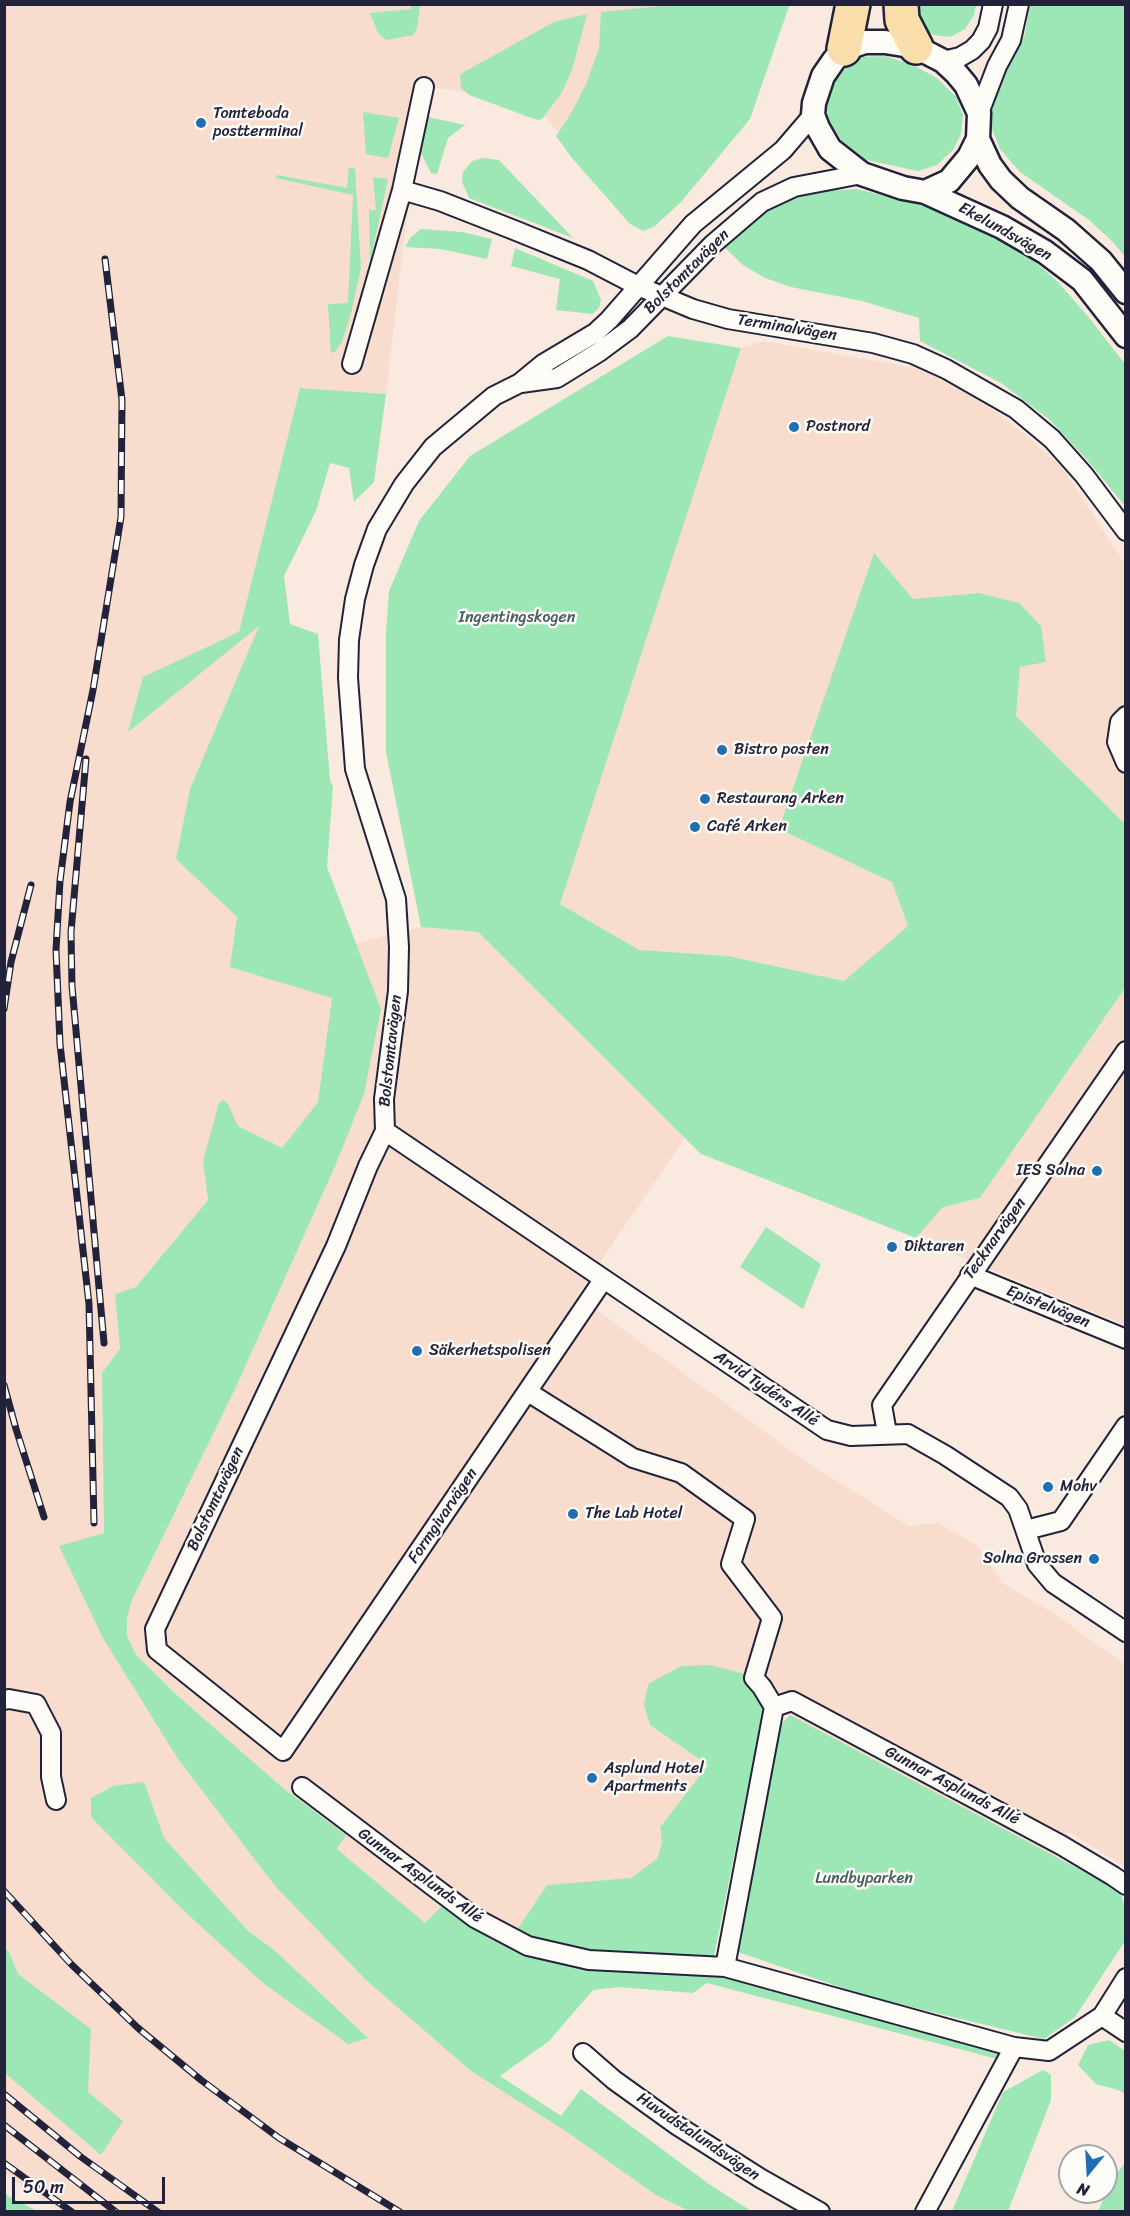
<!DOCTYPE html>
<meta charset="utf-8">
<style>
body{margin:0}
#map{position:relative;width:1130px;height:2216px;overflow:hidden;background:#fae9df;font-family:Sriracha,sans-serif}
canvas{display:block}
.frame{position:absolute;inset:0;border:6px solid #22223b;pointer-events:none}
.north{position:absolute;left:1058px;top:2144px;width:60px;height:60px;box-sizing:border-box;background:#fdfcf7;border:2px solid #a5a5ac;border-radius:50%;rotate:198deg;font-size:16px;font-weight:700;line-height:24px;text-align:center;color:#22223b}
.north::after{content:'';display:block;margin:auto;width:21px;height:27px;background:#1f6fb2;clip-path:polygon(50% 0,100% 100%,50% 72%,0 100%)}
.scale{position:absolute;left:12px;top:2177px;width:153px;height:27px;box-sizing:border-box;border:3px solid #22223b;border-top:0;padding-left:8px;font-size:18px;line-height:21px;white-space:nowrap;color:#22223b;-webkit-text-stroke:4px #fdfcf7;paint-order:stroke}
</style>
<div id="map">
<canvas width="1130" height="2216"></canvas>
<div class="frame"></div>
<div class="north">N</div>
<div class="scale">50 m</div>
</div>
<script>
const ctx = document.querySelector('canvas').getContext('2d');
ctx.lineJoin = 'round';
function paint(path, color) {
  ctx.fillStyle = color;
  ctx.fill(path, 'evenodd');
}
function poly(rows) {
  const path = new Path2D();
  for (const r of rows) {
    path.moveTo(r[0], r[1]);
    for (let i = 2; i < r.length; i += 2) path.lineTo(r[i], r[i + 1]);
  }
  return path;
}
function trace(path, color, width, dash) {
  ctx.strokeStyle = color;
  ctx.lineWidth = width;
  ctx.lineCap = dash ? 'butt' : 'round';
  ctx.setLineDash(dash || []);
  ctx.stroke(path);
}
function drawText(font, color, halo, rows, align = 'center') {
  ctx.font = font + ' Sriracha,sans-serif';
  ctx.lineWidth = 5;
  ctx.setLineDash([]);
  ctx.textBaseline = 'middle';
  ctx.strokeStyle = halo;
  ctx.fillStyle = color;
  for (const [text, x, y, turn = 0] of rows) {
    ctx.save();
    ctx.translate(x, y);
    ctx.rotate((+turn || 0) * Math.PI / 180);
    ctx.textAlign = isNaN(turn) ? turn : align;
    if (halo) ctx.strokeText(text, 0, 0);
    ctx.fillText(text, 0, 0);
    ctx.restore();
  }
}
paint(poly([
 [5,5,789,5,750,119,617,209,543,113,492,95,427,87,407,215,386,394,300,388,239,632,143,677,260,624,190,789,176,859,237,917,231,967,333,997,318,1102,282,1148,237,1125,228,1104,203,1161,208,1200,136,1287,115,1294,120,1349,102,1373,104,1533,60,1547,178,1759,275,1886,366,1980,471,2071,567,2132,656,2195,689,2211,59,2211,5,2174],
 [763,341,916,368,947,382,986,405,1027,436,1061,466,1125,564,1125,824,1016,716,1020,667,1046,662,1041,626,1019,603,979,593,913,599,779,829,892,882,908,926,844,981,728,956,639,950,560,904,741,348],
 [421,927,478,932,685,1138,577,1296,808,1463,909,1526,938,1523,978,1546,1002,1583,1050,1611,1125,1664,1125,1867,1069,1832,1054,1856,790,1715,763,1711,745,1674,650,1725,708,1764,660,1827,662,1843,657,1859,631,1878,547,1885,508,1943,444,1905,425,1924,337,1849,345,1835,283,1788,177,1695,136,1655,127,1636,127,1618,132,1600,236,1387,336,1164,364,1094,381,1009,356,943],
 [1125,988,1125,1325,916,1238,943,1207,980,1198]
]), '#f8dcce');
paint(poly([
 [411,5,420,5,417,29,413,35,386,40,378,33,370,13,411,9],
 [672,5,789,6,750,119,681,202,655,226,643,231,630,224,572,158,556,136,572,112,586,84,599,48,601,12],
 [910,5,976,5,974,15,965,29,950,37,934,35,918,25],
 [1030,5,1125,5,1125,257,1113,242,1089,220,1020,172,1000,149,992,129,991,112,995,87,1004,67,1016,52,1025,34],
 [587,14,572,70,561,94,542,119,537,120,469,95,461,88,460,75,464,72,554,22],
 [885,56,913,65,937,78,956,97,963,115,961,134,953,150,937,165,918,171,866,160,841,140,827,117,826,95,833,75,843,64,860,57],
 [363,112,399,118,388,158,366,154],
 [423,116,465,125,448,138,437,174,431,173,418,147],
 [483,158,499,160,573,238,469,198,462,182,463,172,472,161],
 [349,167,355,169,361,268,350,317,342,342,335,352,331,353,328,304,348,303,353,195,276,178,277,175,347,188],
 [373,177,388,179,370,262,369,210,376,210],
 [857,189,959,215,1022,250,1059,283,1090,319,1125,364,1125,506,1089,462,1050,420,1001,383,920,341,919,318,862,301,791,287,765,278,743,265,724,247,743,228,780,201,818,191],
 [421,229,462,232,492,239,487,259,441,249,405,247,411,237],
 [515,248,593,281,601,300,599,308,592,314,556,310,560,279,511,266],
 [668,336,741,348,560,904,639,950,728,956,844,981,908,926,892,882,779,829,874,553,913,599,979,593,1019,603,1041,626,1046,662,1020,667,1016,716,1125,824,1125,988,980,1198,943,1207,916,1238,701,1154,478,932,421,927,386,752,386,634,389,591,419,521,470,456],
 [300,388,386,394,374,482,354,502,349,468,330,463,316,511,284,576,290,624,318,634,330,780,333,787,327,867,381,1009,364,1094,336,1164,236,1387,132,1600,127,1618,127,1636,136,1655,177,1695,283,1788,346,1835,337,1849,425,1923,444,1904,508,1943,547,1885,631,1878,657,1859,662,1843,660,1827,708,1765,650,1725,644,1705,648,1684,681,1666,710,1665,745,1674,763,1711,711,1971,999,2049,997,2059,707,1983,693,1993,619,1987,593,1990,549,2041,500,2076,561,2116,581,2089,709,2184,751,2211,689,2211,656,2195,567,2132,471,2071,366,1980,275,1886,178,1759,103,1638,59,1546,104,1533,102,1373,120,1349,115,1294,136,1287,208,1200,203,1161,219,1103,224,1100,228,1104,238,1126,282,1148,318,1102,332,998,230,967,237,917,176,859,190,789,259,626,128,732,143,677,239,632],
 [766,1227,821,1264,803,1309,740,1267],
 [790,1715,1120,1891,1125,1909,1125,1941,1075,2017,1044,2039,866,1996,738,1952,778,1728],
 [144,1782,164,1838,248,1931,273,1949,368,2038,348,2044,263,1983,182,1909,91,1817,91,1798,113,1786],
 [4,1947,9,1952,18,1974,91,2029,88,2092,123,2121,101,2155,5,2073],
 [1109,2040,1125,2051,1125,2094,1118,2090,1096,2084,1078,2065,1088,2045],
 [1043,2070,1051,2075,1051,2100,1008,2211,952,2211,1003,2092],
 [1125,2163,1125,2211,1098,2211,1113,2178],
 [5,2193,8,2196,37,2211,5,2211]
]), '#9de6b6');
const minor = poly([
 [943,61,960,57,972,50,981,41,988,28,993,4],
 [979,113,997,66,1011,40,1019,4],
 [402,190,440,201,514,230,588,260,638,286,693,309,728,319,873,343,913,354,946,369,1016,409,1052,439,1084,475,1126,531],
 [352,364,402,190,424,87],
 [521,383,557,378,599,352,630,329,713,244,762,202,794,187,862,174],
 [1126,716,1120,722,1117,742,1126,763],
 [385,1131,827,1430,851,1436,908,1434,945,1455,1009,1497,1018,1509,1037,1564,1053,1583,1126,1632],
 [970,1275,1126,1339],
 [603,1280,283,1751,157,1650,155,1629,336,1246,368,1166,385,1131,384,1099,398,991,399,947,396,899,355,769,348,678,349,640,355,599,364,565,377,529,404,484,433,447,494,396,520,383,543,364,595,333,609,320,693,224,783,150,813,115],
 [528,1392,633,1458,681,1473,745,1519,731,1564,772,1618,754,1678,762,1687,774,1707,725,1967,1014,2047,1049,2051,1102,2016],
 [887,1433,882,1405,1126,1051],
 [1026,1530,1061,1521,1126,1426],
 [4,1700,9,1699,36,1704,51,1733,51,1777,56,1800],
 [774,1707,792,1701,1061,1845,1113,1876,1126,1885],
 [302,1787,475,1918,528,1946,589,1960,725,1967],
 [1126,1978,1102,2016,1126,2032],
 [583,2053,614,2080,678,2126,760,2178,820,2212],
 [925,2212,1014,2047]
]);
const tertiary = poly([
 [978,139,990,165,1001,180,1020,198,1066,230,1101,261,1126,292],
 [925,192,949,181,969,157,978,139,979,113,966,85,956,73,943,61,916,47,885,42,865,42,844,49,834,60,823,76,814,103,813,115,818,128,830,149,862,174,903,188,925,192,1002,227,1045,252,1082,280,1126,336]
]);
const motorway = poly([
 [901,4,902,20,916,47],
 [844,49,853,4]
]);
trace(minor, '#22223b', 22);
trace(tertiary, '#22223b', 27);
trace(motorway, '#22223b', 38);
trace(minor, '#fdfcf7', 18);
trace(tertiary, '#fdfcf7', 22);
trace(motorway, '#f9deab', 33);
const rail = poly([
 [86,759,71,932,72,986,104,1343],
 [4,1009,11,962,31,885],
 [4,1385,16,1429,44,1517],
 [94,1523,89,1304,60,1044,56,950,60,881,70,802,93,690,121,517,122,400,105,259],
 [4,1891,71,1964,138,2028,201,2080,279,2138,400,2212],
 [4,2094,81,2157,158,2212],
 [4,2125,116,2212],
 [4,2163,72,2212]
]);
trace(rail, '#22223b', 7);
trace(rail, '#fdfcf7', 4.5, [14]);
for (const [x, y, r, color] of [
 [201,123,6,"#1f6fb2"],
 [794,427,6,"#1f6fb2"],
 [722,750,6,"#1f6fb2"],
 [705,799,6,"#1f6fb2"],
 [695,827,6,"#1f6fb2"],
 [1097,1171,6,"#1f6fb2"],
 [892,1247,6,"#1f6fb2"],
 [417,1351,6,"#1f6fb2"],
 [1048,1487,6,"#1f6fb2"],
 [573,1514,6,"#1f6fb2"],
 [1094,1559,6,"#1f6fb2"],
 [592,1778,6,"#1f6fb2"]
]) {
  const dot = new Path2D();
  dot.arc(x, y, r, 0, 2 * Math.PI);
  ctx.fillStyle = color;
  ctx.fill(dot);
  trace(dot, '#fdfcf7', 2);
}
drawText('16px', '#22223b', '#fdfcf7', [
 ["Tomteboda",213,114],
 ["postterminal",213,132],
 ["Postnord",806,427],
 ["Bistro posten",734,750],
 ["Restaurang Arken",717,799],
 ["Café Arken",707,827],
 ["IES Solna",1085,1171,"right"],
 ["Diktaren",904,1247],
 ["Säkerhetspolisen",429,1351],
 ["Mohv",1060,1487],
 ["The Lab Hotel",585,1514],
 ["Solna Grossen",1082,1559,"right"],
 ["Asplund Hotel",604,1769],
 ["Apartments",604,1787]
], 'left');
drawText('16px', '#22223b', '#fdfcf7', [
 ["Ekelundsvägen",1005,232,29],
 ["Bolstomtavägen",687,272,-45],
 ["Terminalvägen",787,328,9],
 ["Bolstomtavägen",391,1051,-84],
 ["Tecknarvägen",995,1239,-55],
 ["Epistelvägen",1048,1307,22],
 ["Arvid Tydéns Allé",766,1389,34],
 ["Bolstomtavägen",216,1499,-65],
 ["Formgivarvägen",443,1516,-56],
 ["Gunnar Asplunds Allé",952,1786,28],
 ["Gunnar Asplunds Allé",420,1876,36],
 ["Huvudstalundsvägen",698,2137,34]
]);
drawText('16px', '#475d60', '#fdfcf7', [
 ["Ingentingskogen",517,618],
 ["Lundbyparken",864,1879]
]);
</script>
